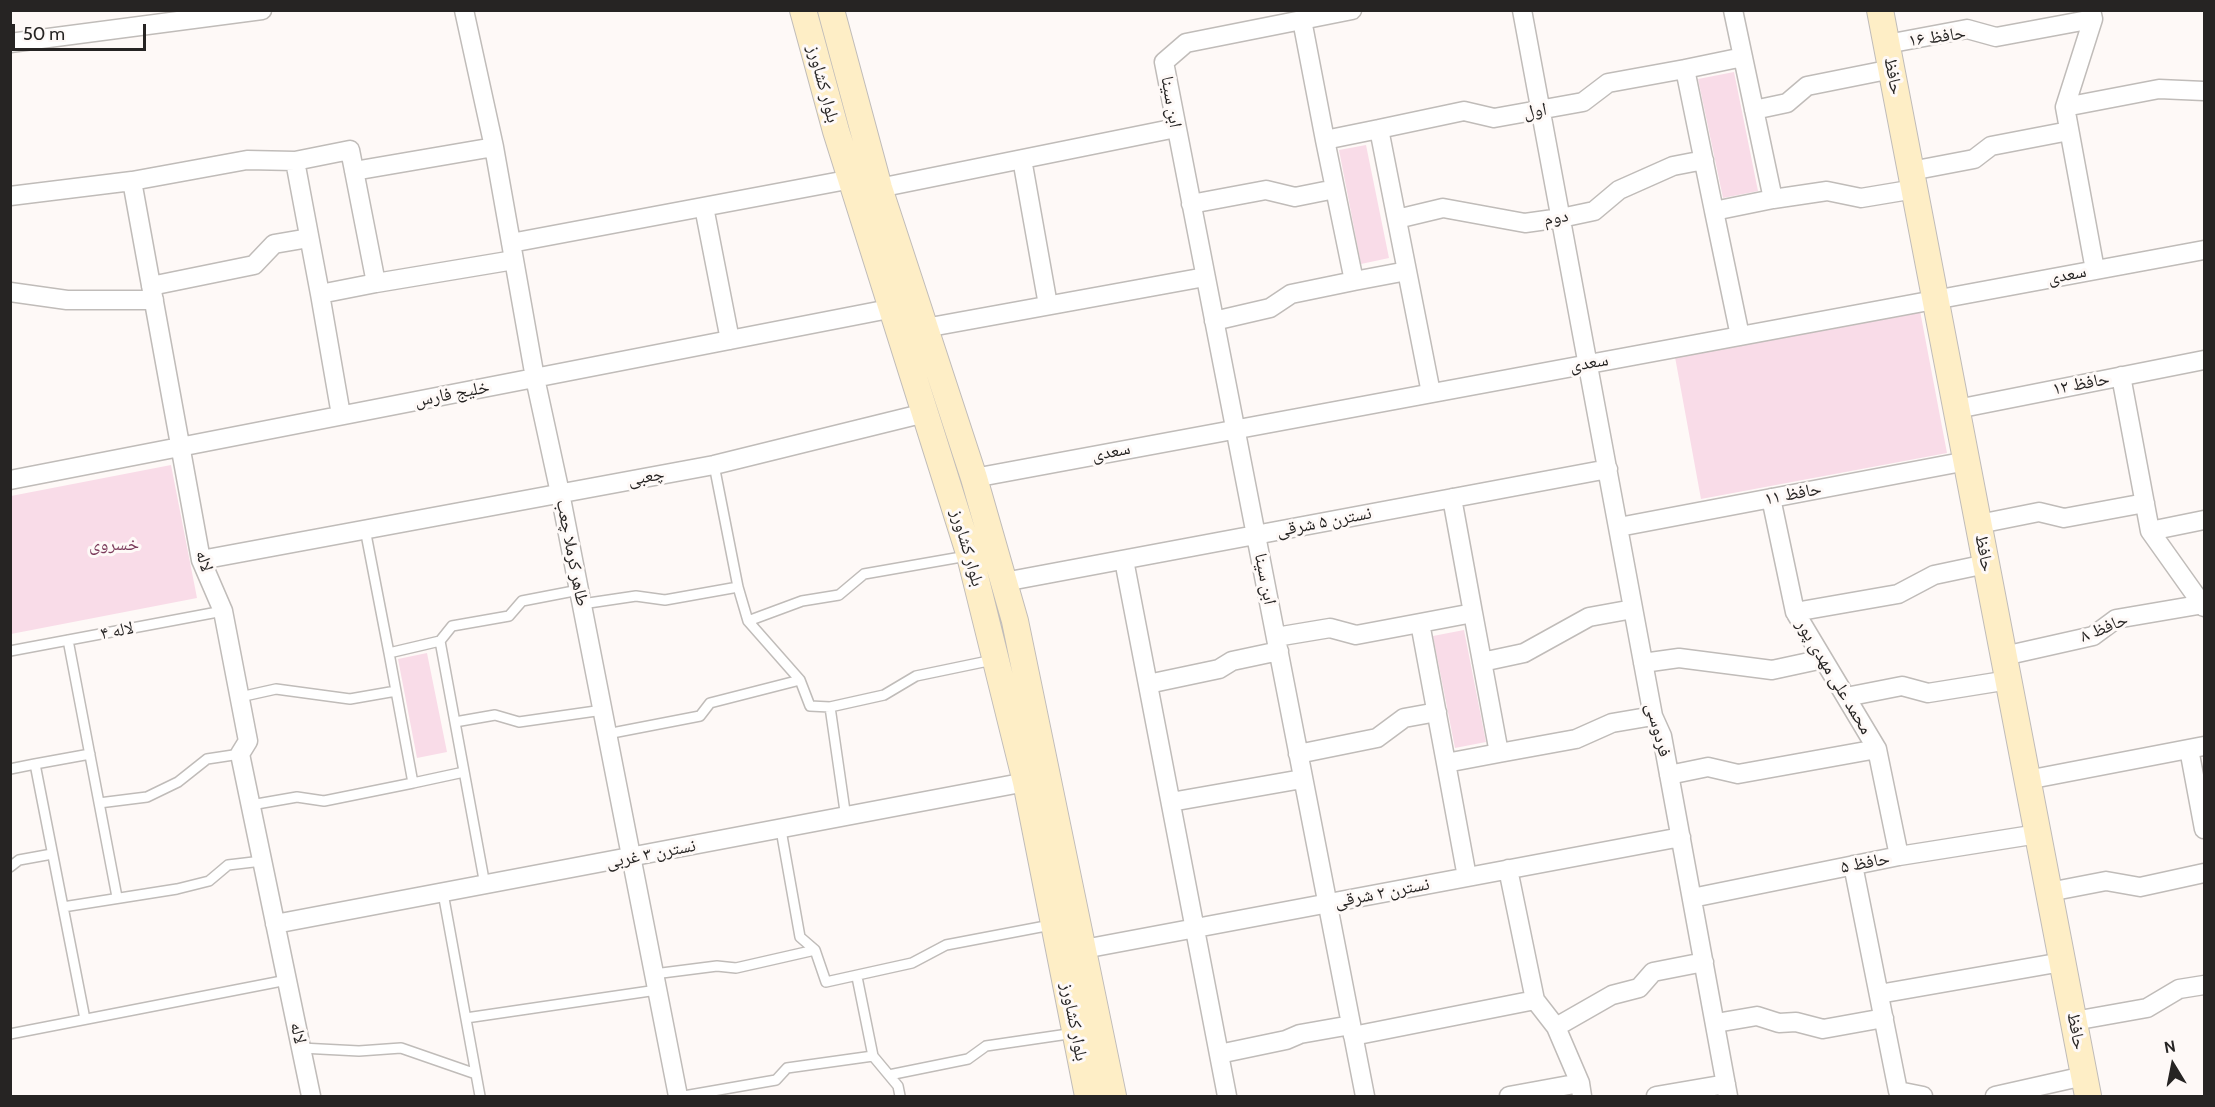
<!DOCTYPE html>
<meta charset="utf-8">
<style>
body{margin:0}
#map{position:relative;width:2215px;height:1107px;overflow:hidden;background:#fef9f7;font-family:Cabin,sans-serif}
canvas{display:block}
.frame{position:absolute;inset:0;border:12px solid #262423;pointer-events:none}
.north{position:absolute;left:2143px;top:1035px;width:60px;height:60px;-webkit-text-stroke:4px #fef9f7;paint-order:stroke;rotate:350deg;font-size:16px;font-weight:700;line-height:24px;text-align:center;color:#262423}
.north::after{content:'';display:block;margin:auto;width:21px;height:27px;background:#262423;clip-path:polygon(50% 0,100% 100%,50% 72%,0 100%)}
.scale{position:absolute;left:12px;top:24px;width:134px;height:27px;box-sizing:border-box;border:3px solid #262423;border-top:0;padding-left:8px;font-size:18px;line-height:21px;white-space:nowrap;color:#262423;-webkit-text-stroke:4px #fef9f7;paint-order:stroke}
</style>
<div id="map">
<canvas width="2215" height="1107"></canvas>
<div class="frame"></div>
<div class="north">N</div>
<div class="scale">50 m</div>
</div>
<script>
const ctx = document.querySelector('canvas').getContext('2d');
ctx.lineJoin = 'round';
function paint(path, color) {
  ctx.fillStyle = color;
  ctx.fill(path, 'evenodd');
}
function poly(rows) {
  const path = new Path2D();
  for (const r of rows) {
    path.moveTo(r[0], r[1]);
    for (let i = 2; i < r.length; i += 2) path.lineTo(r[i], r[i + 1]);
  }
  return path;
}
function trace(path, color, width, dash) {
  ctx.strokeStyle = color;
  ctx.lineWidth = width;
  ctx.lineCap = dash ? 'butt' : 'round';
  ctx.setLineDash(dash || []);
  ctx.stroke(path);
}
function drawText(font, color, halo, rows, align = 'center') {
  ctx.font = font + ' Cabin,"Noto Naskh Arabic",sans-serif';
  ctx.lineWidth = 6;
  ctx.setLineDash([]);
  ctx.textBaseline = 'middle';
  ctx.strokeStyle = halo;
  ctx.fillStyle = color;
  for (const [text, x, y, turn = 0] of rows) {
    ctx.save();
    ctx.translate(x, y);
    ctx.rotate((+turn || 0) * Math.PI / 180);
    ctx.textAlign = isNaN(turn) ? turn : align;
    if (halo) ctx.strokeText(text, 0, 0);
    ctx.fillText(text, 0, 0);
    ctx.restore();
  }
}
paint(poly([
 [1734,72,1758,191,1723,198,1698,79],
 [1366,145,1389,258,1361,264,1339,150],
 [1920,311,1947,453,1701,499,1675,357],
 [171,465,197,598,11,634,11,496],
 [1464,630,1486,742,1455,748,1433,636],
 [427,653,447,752,417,758,398,659]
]), '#f9dce8');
const lane = poly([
 [714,465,738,587,748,621,800,680,810,706,830,707,846,818],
 [365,529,389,653,440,641,485,885],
 [582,604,636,596,665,600,738,587],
 [748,621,802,601,839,595,864,574,967,556],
 [68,640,117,897],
 [440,641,452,626,509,616,522,601,579,590],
 [10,651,223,611],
 [389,653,413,783,464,772],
 [240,697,276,689,350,699,396,691],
 [830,707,884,695,916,676,993,660],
 [455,722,495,715,519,722,603,710],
 [607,734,700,716,710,703,800,680],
 [10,769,35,764],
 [99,803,147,797,178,782,207,759,240,754],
 [251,805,297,797,324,801,413,783],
 [781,830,800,937,815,950,826,982,912,963,946,945,1051,925],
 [10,867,19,860,52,854],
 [443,893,480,1096],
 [63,907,177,889,209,881,228,865,262,861],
 [654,974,717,966,736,968,815,950],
 [857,977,873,1056,898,1086,900,1096],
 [466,1018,657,990],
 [85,1019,35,764,90,754],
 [10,1034,287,980],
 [301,1048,359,1051,401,1048,476,1074],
 [889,1075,968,1059,986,1046,1075,1033],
 [684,1096,776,1080,787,1068,873,1056]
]);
const street = poly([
 [464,10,494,147,535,378,560,493,678,1096],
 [1352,10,1186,43,1164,62,1365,1096],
 [1522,10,1653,716,1662,736,1728,1096],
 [1733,10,1773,199,1714,211,1685,69,1743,57],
 [2091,10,2093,19,2065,107,2095,270],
 [1302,20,1325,140,1354,281,1407,271,1379,129,1325,140],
 [10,43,262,10],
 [1887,44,1967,29,1996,37,2093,19],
 [2065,107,2159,89,2204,91],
 [1754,110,1787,103,1807,86,1892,69],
 [1379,129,1464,111,1494,118,1583,102,1608,83,1685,69],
 [1022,159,1048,305],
 [295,161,320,294,376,283,350,150,295,161,247,160,132,181,201,560,223,611,248,741,240,754,311,1096],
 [354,171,494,147],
 [1911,171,1974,159,1991,146,2069,131],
 [879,188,1176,128],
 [10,196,132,181],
 [1773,199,1827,191,1861,198,1915,189],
 [1191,204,1266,190,1295,197,1335,189],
 [704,207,730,340],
 [1714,211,1740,336],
 [1397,219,1443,208,1525,223,1561,218,1594,211,1619,190,1673,166,1704,160],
 [511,243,852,179],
 [1407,271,1431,393],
 [376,283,514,260],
 [151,286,254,265,274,244,309,238],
 [10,292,67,300,154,300],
 [320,294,341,415],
 [1214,321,1270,308,1291,294,1354,281],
 [925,328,1205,277],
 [2121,376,2150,531,2204,607],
 [1957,409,2204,360],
 [974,478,2204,250],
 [10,480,894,308],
 [1452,498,1473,613],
 [1771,498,1795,612,1877,749,1899,856],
 [1979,524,2039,512,2064,518,2145,503],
 [1619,527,1967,461],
 [2150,531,2204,520],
 [201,560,714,465,925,413],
 [1124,560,1227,1096],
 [1004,582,1608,469],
 [1795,612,1898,594,1934,575,1986,564],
 [1276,637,1330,628,1356,635,1420,623,1473,613,1499,753,1446,763,1420,623],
 [2004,656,2093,636,2116,619,2204,604],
 [1482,662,1524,653,1589,617,1633,609],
 [1643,663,1679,658,1772,670,1823,659],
 [1148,684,1219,669,1232,661,1279,651],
 [1846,697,1902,686,1928,693,2009,680],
 [2189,749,2204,829],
 [1499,753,1576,739,1612,723,1653,716],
 [1298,754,1377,738,1404,718,1437,712],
 [1446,763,1467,877],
 [1669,775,1708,767,1738,774,1877,749],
 [2027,780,2204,746],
 [1171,802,1302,779],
 [1853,865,1898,1091,1923,1096],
 [1508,869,1535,1000,1556,1027,1580,1083,1582,1096],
 [2049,892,2106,881,2140,887,2204,873],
 [1692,898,1899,856,2038,834],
 [275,924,1026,782],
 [1084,949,1681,837],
 [1879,994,2062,962],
 [2074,1021,2147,1008,2179,989,2204,985],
 [1716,1023,1757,1016,1779,1023,1796,1022,1823,1029,1884,1018],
 [1556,1027,1612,995,1639,988,1653,972,1704,962],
 [1353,1036,1535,1000],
 [1219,1054,1286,1040,1300,1034,1351,1025],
 [1509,1096,1580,1083],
 [1656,1096,1726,1084],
 [1995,1096,2084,1076]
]);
const secondary = poly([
 [803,10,836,131,970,556,1026,782,1088,1096],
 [831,10,879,188,974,478,1015,621,1113,1096],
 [1880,10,2088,1096]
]);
trace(lane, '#c0bcb9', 12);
trace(street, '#c0bcb9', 21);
trace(secondary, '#c0bcb9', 28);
trace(lane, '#fff', 9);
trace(street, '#fff', 18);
trace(secondary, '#feeec6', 26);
drawText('18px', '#262423', '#fef9f7', [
 ["حافظ ۱۶",1937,37,-8],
 ["حافظ",1893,76,79],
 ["بلوار کشاورز",823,84,75],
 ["ابن سینا",1171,102,80],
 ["اول",1535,111,-10],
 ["دوم",1556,218,-10],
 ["سعدی",2067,275,-11],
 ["سعدی",1589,363,-10],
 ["حافظ ۱۲",2081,384,-11],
 ["خلیج فارس",452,394,-11],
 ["سعدی",1111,452,-11],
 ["چعبی",646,477,-10],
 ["حافظ ۱۱",1793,494,-11],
 ["نسترن ۵ شرقی",1324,522,-11],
 ["بلوار کشاورز",967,548,74],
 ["طاهر کرملا چعب",572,553,79],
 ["حافظ",1984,553,79],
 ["لاله",204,561,73],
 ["ابن سینا",1265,579,79],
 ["حافظ ۸",2104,628,-22],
 ["لاله ۴",117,631,-11],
 ["محمد علی مهدی پور",1834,677,59],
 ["فردوسی",1658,730,75],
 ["نسترن ۳ غربی",651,854,-11],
 ["حافظ ۵",1865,863,-11],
 ["نسترن ۲ شرقی",1382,893,-11],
 ["بلوار کشاورز",1074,1022,79],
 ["حافظ",2076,1031,79],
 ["لاله",298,1033,78]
]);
drawText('18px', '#7b3b5b', '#fef9f7', [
 ["خسروی",114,545]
]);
</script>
